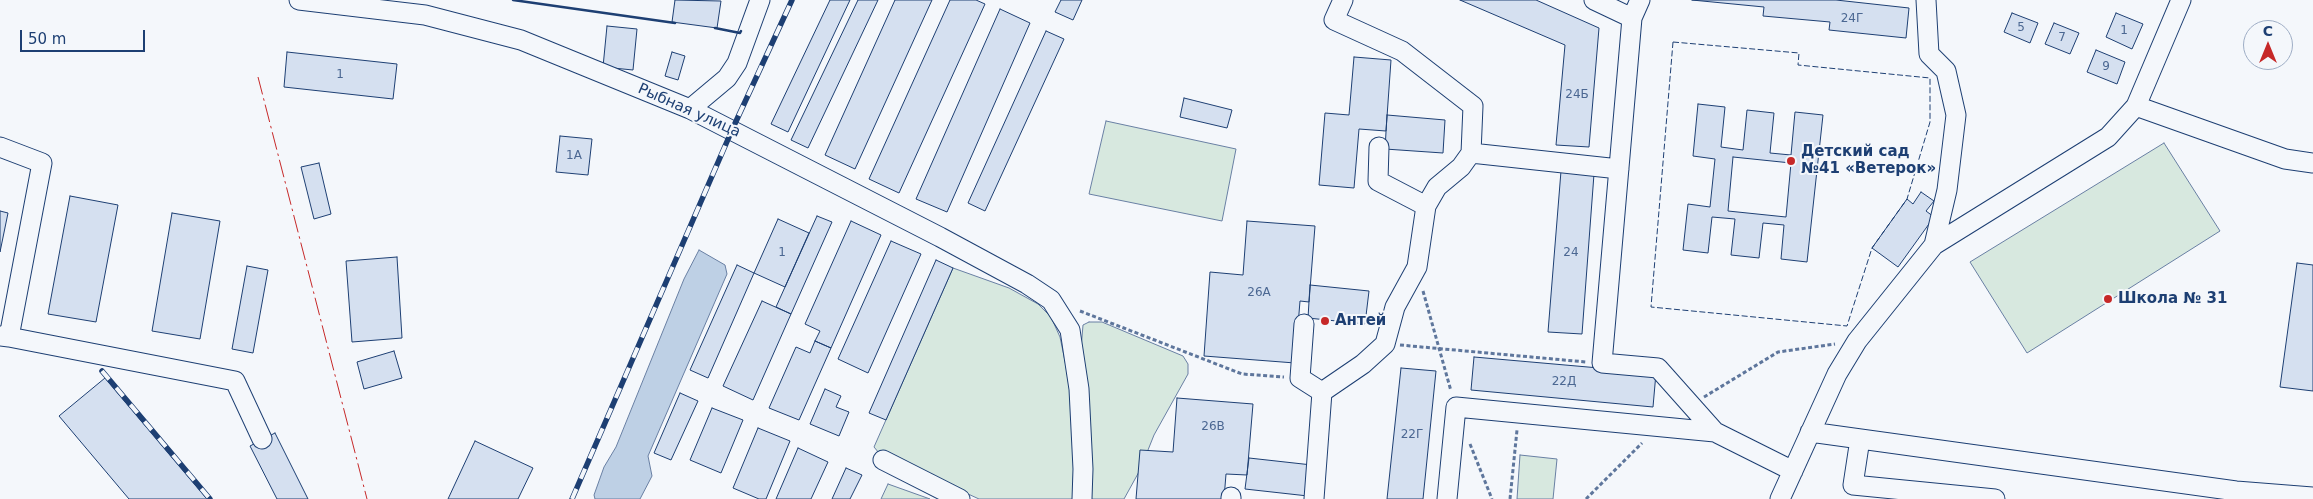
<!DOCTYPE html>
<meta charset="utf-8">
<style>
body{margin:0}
#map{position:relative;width:2313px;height:499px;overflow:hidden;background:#f4f7fb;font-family:"DejaVu Sans",sans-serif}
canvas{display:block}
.north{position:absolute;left:2243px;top:20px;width:50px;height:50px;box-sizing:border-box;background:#f4f7fb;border:1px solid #9eadc5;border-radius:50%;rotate:0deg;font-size:14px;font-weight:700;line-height:20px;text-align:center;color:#1d3f73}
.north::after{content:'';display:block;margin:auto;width:18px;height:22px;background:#c62828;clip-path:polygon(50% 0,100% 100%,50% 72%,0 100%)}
.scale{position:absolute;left:20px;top:30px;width:125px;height:22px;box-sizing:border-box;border:2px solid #1d3f73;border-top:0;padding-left:6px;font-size:15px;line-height:18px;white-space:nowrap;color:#1d3f73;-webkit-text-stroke:4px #f4f7fb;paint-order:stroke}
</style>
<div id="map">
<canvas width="2313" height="499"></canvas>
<div class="north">С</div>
<div class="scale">50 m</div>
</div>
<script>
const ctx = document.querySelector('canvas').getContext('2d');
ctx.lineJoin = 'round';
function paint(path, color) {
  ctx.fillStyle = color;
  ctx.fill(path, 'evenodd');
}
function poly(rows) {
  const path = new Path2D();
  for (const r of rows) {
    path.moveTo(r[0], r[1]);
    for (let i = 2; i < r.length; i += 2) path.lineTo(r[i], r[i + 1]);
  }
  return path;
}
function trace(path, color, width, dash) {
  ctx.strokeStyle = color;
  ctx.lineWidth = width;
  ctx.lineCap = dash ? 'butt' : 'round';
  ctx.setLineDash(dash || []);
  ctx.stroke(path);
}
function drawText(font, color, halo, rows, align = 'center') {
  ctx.font = font + ' "DejaVu Sans",sans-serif';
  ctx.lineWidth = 4;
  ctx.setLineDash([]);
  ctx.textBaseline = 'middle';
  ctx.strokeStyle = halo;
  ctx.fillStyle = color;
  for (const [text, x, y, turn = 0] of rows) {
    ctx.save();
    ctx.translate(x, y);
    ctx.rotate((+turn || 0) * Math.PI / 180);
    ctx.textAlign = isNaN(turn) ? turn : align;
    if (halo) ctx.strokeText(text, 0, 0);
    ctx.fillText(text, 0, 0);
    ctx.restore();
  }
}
const green = poly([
 [1106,121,1236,149,1222,221,1089,194,1106,121],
 [2164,143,2220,231,2027,353,1970,262,2164,143],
 [953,268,1009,288,1038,304,1051,317,1060,337,1066,366,1072,405,1074,445,1073,499,979,499,879,453,874,447,953,268],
 [1089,322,1102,322,1183,356,1188,364,1188,374,1154,435,1140,470,1124,499,1091,499,1081,349,1083,325,1089,322],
 [1520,455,1557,459,1553,499,1517,499,1520,455],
 [888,484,930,499,881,499,888,484]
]);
paint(green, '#d7e8df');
trace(green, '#687fa3', 1);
const water = poly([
 [699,250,725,265,727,274,648,456,652,476,640,499,595,499,594,495,604,467,616,447,684,279,699,250]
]);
paint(water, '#bed0e5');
trace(water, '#687fa3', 1);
const building = poly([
 [675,0,721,1,717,28,672,22,675,0],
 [830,0,850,0,788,132,771,124,830,0],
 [858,0,878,0,808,148,791,140,858,0],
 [895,0,932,0,855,169,825,155,895,0],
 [950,0,976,0,985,4,899,193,869,179,950,0],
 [1061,0,1082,0,1073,20,1055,12,1061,0],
 [1460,0,1536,0,1599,28,1589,147,1556,145,1565,45,1460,0],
 [1692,0,1836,0,1909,8,1906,38,1829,30,1830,22,1763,16,1764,7,1692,0],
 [1000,9,1030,23,947,212,916,199,1000,9],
 [2012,13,2038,23,2030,43,2004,32,2012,13],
 [2116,13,2143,24,2132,49,2106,37,2116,13],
 [2054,23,2079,33,2070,54,2045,44,2054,23],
 [607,26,637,29,633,70,603,67,607,26],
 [1046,31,1064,39,985,211,968,203,1046,31],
 [2096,50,2125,62,2117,84,2087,72,2096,50],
 [287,52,397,64,393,99,284,87,287,52],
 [672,52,685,56,678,80,665,76,672,52],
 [1354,57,1391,60,1386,131,1359,129,1354,188,1319,185,1325,113,1349,115,1354,57],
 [1184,98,1232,110,1227,128,1180,117,1184,98],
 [1698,104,1725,107,1721,147,1743,150,1747,110,1774,113,1770,153,1791,155,1795,112,1823,115,1807,262,1781,259,1784,225,1763,223,1759,258,1731,255,1735,219,1712,217,1708,253,1683,250,1688,204,1710,207,1715,159,1693,156,1698,104],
 [1733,157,1791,163,1786,217,1728,211,1733,157],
 [1387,115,1445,120,1443,153,1385,149,1387,115],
 [560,136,592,139,588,175,556,172,560,136],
 [319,163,331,214,314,219,301,167,319,163],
 [1561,171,1594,174,1582,334,1548,332,1561,171],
 [1921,192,1934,201,1926,211,1934,217,1898,267,1872,248,1907,199,1913,204,1921,192],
 [70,196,118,205,96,322,48,314,70,196],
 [0,211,8,213,0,252,0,211],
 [172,213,220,221,200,339,152,331,172,213],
 [817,216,832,222,791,314,776,307,817,216],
 [778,219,809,233,785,287,754,273,778,219],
 [851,221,881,235,831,348,815,341,820,331,805,324,851,221],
 [1247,221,1315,226,1309,302,1300,301,1295,363,1204,356,1210,272,1243,275,1247,221],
 [891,241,921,254,868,373,838,359,891,241],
 [397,257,402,338,352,342,346,261,397,257],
 [936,260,953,268,886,420,869,413,936,260],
 [2297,263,2313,265,2313,391,2280,387,2297,263],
 [737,265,754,273,708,378,690,370,737,265],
 [247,266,268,270,253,353,232,349,247,266],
 [1310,285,1369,291,1365,324,1308,318,1310,285],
 [762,301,791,314,753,400,723,386,762,301],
 [815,341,831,348,799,420,769,408,796,347,810,353,815,341],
 [394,351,402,378,364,389,357,362,394,351],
 [1474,357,1656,373,1653,407,1471,390,1474,357],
 [1401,368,1436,371,1423,499,1387,499,1401,368],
 [105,378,207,499,129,499,59,416,105,378],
 [825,389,841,396,836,407,849,412,839,436,810,424,825,389],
 [680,393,698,401,671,460,654,453,680,393],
 [1177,398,1253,404,1247,475,1226,474,1224,499,1136,499,1140,450,1173,452,1177,398],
 [712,408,743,420,721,473,690,460,712,408],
 [758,428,790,441,766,499,759,499,733,488,758,428],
 [275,433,308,499,277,499,250,446,275,433],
 [475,441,533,468,518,499,448,499,475,441],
 [798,448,828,462,811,499,776,499,798,448],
 [1249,458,1312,465,1308,496,1245,489,1249,458],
 [846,468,862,475,850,499,832,499,846,468]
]);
paint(building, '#d5e0f0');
trace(building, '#1d3f73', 1);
const minor = poly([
 [299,0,425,15,521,40,690,109,940,237,1027,284,1051,300,1070,330,1079,389,1083,469,1082,499],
 [1594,0,1632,18],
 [1640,0,1632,18,1602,363,1658,368,1715,432,1793,471],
 [1926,0,1929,54,1946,71,1956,115,1947,190,1934,245],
 [2136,106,2285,159,2313,163],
 [690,109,727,78,737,63,760,0],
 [0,147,42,163,9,337,0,336],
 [1379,147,1378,181,1426,206],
 [1471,153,1619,169],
 [1304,324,1300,378,1322,392],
 [9,337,235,381,262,439],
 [1810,432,2236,491,2313,497],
 [1860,439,1853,485,1995,499],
 [883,460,960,499],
 [1231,499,1231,497],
 [1314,499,1322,392,1363,364,1385,344,1395,307,1417,267,1426,206,1437,187,1461,167,1471,153,1473,106,1402,51,1334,20,1343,0],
 [1447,499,1456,407,1715,432],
 [1780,499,1837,374,1857,341,1934,245,2108,137,2136,106,2181,0]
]);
trace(minor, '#1d3f73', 21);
trace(poly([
 [1423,291,1451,391],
 [1080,311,1242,374,1284,377],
 [1400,345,1586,362],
 [1704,397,1778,352,1835,344],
 [1470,444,1492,499],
 [1510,499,1517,430],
 [1586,499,1642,443]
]), '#5e769c', 3, [4, 2.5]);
trace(minor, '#f4f7fb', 19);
const rail = poly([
 [102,371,210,499],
 [572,499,732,130,792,0]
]);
trace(rail, '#1d3f73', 5.5);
trace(rail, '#f4f7fb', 4, [11]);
trace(poly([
 [1673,42,1799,53,1798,65,1930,78,1930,122,1907,199,1872,248,1847,326,1651,307,1673,42]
]), '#1d3f73', 1, [6, 2.5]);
trace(poly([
 [513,0,675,23],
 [715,28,740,33,741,31]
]), '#1d3f73', 2.5);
trace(poly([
 [258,77,367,499]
]), '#c62828', 1, [18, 4, 2.5, 4]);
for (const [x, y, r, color] of [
 [1791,161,5,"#c62828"],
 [2108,299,5,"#c62828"],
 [1325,321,5,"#c62828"]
]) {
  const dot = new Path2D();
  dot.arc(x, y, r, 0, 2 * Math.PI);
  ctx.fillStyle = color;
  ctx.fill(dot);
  trace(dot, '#f4f7fb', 2);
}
drawText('12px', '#4b6792', null, [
 ["24Г",1852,19],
 ["5",2021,28],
 ["1",2124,31],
 ["7",2062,38],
 ["9",2106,67],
 ["1",340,75],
 ["24Б",1577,95],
 ["1А",574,156],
 ["1",782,253],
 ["24",1571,253],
 ["26А",1259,293],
 ["22Д",1564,382],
 ["26В",1213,427],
 ["22Г",1412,435]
]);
drawText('15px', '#1d3f73', '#f4f7fb', [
 ["Рыбная улица",689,111,24]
]);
drawText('bold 15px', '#1d3f73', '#f4f7fb', [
 ["Детский сад",1801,152],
 ["№41 «Ветерок»",1801,169],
 ["Школа № 31",2118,299],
 ["Антей",1335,321]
], 'left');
</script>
